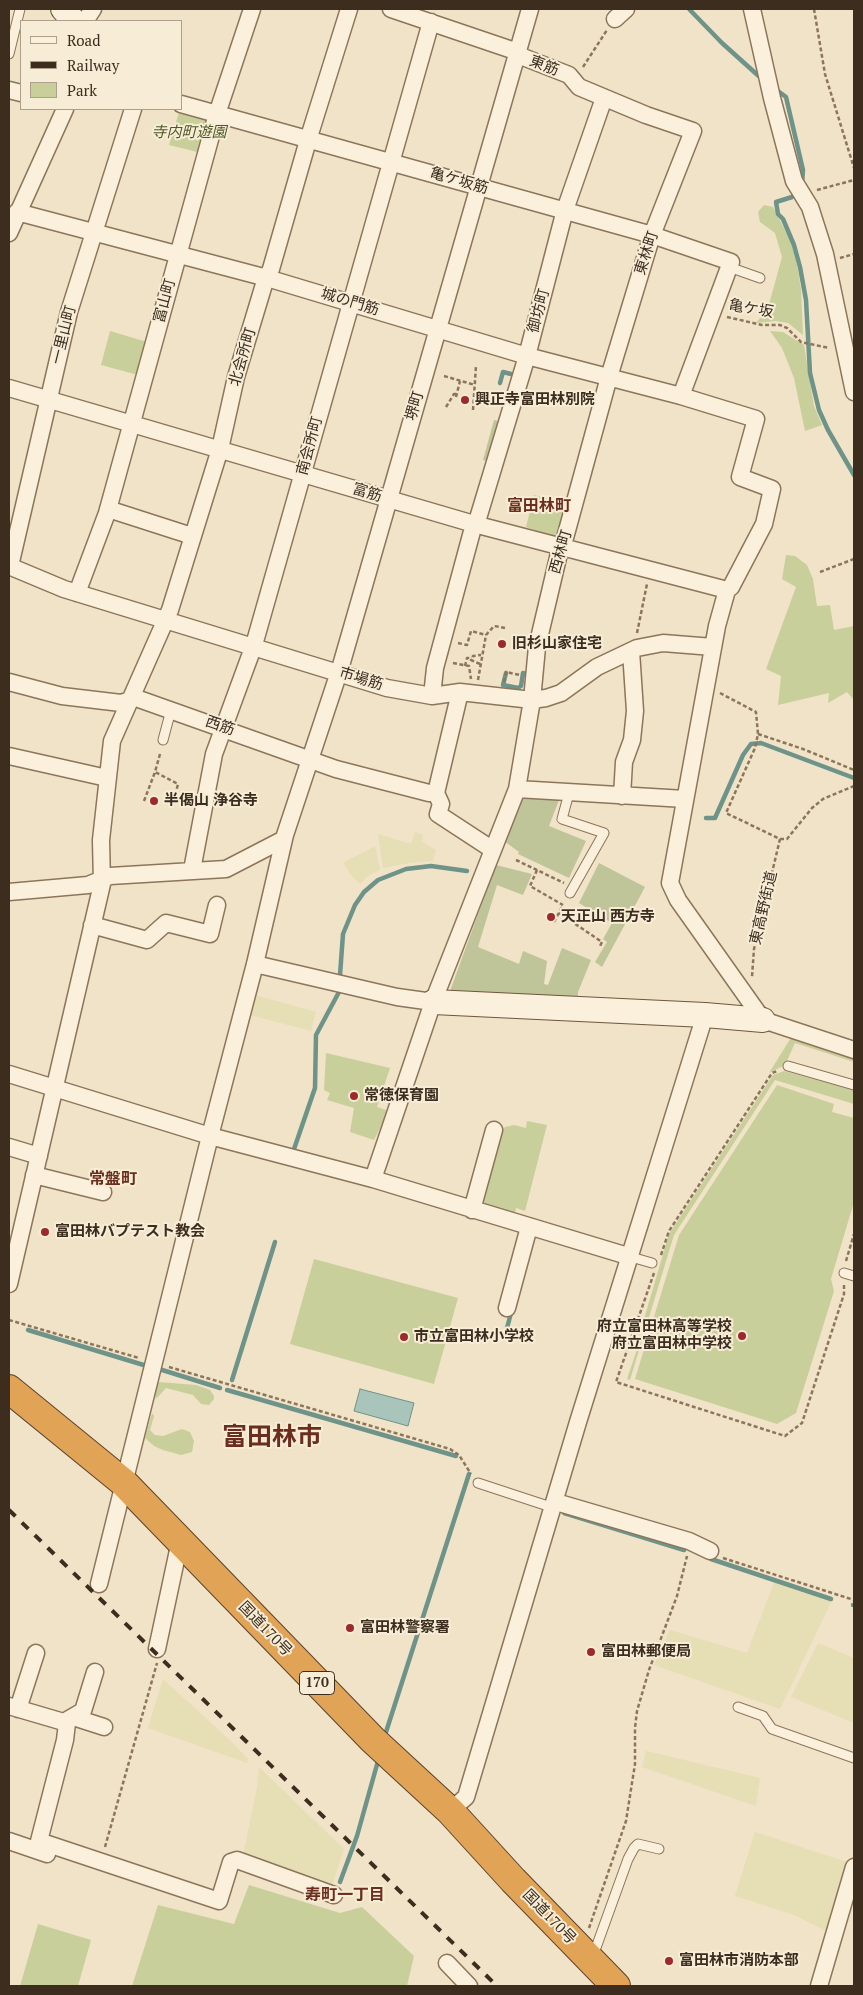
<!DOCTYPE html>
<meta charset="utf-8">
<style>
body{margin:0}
#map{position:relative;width:863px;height:1995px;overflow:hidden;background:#f0e3c7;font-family:"PT Serif",serif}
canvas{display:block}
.frame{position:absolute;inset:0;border:10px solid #3c2d1f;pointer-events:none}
.legend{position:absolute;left:20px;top:20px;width:162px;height:90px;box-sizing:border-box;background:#f7edd7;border:1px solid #aca08d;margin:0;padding:6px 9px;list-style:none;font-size:15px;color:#3c2d1f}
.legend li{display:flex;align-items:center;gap:10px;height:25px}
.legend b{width:25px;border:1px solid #aca08d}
</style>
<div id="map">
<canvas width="863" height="1995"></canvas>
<div class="frame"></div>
<ul class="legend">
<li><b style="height:6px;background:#faf0db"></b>Road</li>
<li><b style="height:6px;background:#3c2d1f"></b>Railway</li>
<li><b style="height:14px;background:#c9cf9a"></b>Park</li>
</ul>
</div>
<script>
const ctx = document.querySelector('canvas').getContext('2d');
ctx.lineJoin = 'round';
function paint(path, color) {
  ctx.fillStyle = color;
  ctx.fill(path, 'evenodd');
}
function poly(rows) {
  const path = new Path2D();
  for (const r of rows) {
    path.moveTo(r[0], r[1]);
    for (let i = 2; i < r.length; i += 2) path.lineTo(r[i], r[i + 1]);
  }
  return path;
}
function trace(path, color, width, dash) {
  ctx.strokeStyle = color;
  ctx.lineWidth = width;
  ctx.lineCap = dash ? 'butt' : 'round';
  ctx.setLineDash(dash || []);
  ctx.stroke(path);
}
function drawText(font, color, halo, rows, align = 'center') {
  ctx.font = font + ' "PT Serif","Noto Sans JP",serif';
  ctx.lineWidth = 4;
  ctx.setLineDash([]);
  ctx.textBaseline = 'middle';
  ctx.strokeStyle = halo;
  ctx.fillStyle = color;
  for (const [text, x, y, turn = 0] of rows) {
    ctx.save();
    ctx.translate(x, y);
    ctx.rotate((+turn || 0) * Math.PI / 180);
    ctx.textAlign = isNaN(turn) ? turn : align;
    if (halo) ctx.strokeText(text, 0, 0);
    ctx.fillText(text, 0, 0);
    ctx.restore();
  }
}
paint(poly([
 [415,832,423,835,422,842,436,850,433,861,409,863,383,868,378,834,411,844],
 [375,846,380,870,366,877,361,884,354,879,343,863],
 [255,995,316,1012,311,1031,250,1015],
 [775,1580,833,1598,780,1709,654,1665,670,1630,747,1653],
 [818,1643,854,1658,854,1723,791,1697],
 [163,1679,232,1742,248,1759,247,1763,148,1728],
 [646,1751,760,1778,756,1806,642,1767],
 [259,1767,344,1849,332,1886,243,1855,257,1788],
 [755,1832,850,1863,828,1932,794,1915,735,1896]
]), '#e6deb4');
paint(poly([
 [180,109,204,115,209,124,201,153,169,145],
 [764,205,773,207,794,247,801,289,803,335,788,323,776,321,756,323,768,308,782,257,775,233,760,222,758,212],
 [110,331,147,342,138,375,101,365],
 [770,331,783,332,804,345,814,406,822,425,805,431,794,378,782,348],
 [534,495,549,499,549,503,567,508,560,535,554,537,526,527],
 [786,555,795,556,807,565,813,579,817,606,830,605,834,630,854,626,854,700,847,692,828,703,829,693,778,705,781,676,766,669,796,587,782,579],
 [792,1036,854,1056,854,1062,795,1043,785,1065,769,1073],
 [326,1053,390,1068,377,1107,389,1111,374,1140,350,1132,354,1108,327,1100,330,1093,324,1090],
 [784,1071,854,1090,854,1104,775,1080,674,1235,630,1380,627,1379,647,1320,644,1319,669,1234,773,1075],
 [777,1085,834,1104,832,1112,854,1118,854,1202,831,1279,834,1291,796,1413,777,1424,635,1379,679,1235],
 [527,1121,547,1125,525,1211,516,1208,515,1214,479,1205,498,1134,505,1127,514,1125,526,1128],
 [314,1259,458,1298,434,1384,290,1344],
 [159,1382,196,1385,210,1390,214,1396,214,1399,209,1405,201,1404,193,1395,166,1388,156,1399,154,1391],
 [152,1413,154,1416,150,1430,155,1435,163,1436,182,1429,190,1432,194,1441,192,1452,181,1455,163,1450,154,1446,145,1438],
 [249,1885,340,1913,362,1907,414,1956,407,1986,132,1986,158,1905,234,1924],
 [38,1924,91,1940,78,1986,20,1986]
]), '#c9cf9a');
paint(poly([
 [499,419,502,419,491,462,483,460,494,420,498,421],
 [540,797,559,800,549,826,586,841,569,878,518,854,519,852,504,841,520,799],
 [599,863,645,887,602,967,595,962,607,942,603,939,612,923,579,903],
 [496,865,532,874,523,895,497,885,478,947,519,964,523,951,547,961,544,984,548,985,562,948,591,960,578,992,578,1002,450,991]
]), '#bfc499');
const water = poly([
 [360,1389,414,1403,408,1426,354,1411,360,1389]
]);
paint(water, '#a8c4bb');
trace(water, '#6e9389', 1);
trace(poly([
 [689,9,722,43,762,79],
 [774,88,786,97,803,170,802,184],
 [797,190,792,197,776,202,778,214,783,219,794,245,800,267,806,300,810,373,819,410,828,430,854,475],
 [500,383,503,372,515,375],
 [506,673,503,685,518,688,521,686,523,673,526,674],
 [706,818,715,818,743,755,751,744,761,743,854,778],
 [340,975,343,934,355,905,364,892,378,880,406,869,431,866,467,871],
 [293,1152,315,1088,316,1035,339,992],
 [28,1330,147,1366],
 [506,1332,512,1309],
 [159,1369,220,1388],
 [232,1380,275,1242],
 [227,1390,456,1456],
 [564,1513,684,1550],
 [711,1559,831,1599],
 [853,1605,854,1605],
 [386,1732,469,1474],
 [340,1882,357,1836,378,1761]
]), '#6e9389', 4.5);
const lane = poly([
 [9,54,20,9],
 [729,267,760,278],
 [163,740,171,710],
 [569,793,562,819,604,833,570,893],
 [788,1066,854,1085],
 [631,1257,652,1263],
 [844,1273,854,1276],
 [478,1483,554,1508],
 [738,1707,763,1716,772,1729,854,1758],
 [593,1956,628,1859,634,1848,638,1844,659,1849]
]);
const street = poly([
 [752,9,772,98,794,181,810,207,825,254,854,392],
 [615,19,626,9],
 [85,21,93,9],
 [9,90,21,93],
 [181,104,652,235,731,262,681,396],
 [17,212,267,278,527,356,681,396,756,419,740,477,772,489,764,524,731,587,727,590,717,626,670,883,678,900,763,1020,854,1050],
 [9,233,65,109],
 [9,388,474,524,727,590],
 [108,509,192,536],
 [476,525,527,356,565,210,604,98],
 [9,566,64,589,387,688,432,696,460,692,532,700,546,698,561,693,597,667,637,648,663,643,713,647],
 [10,566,69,312,133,109],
 [77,593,107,513,217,114,252,9],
 [9,682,62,696,121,703,136,698,336,769,429,793,436,793],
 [460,692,436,793,441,804,438,814,493,850],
 [432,696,435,668,474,524],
 [9,756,107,778],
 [517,789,685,799],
 [622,796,624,762,632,740,635,711,631,651],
 [192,870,214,754,254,645,431,22],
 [9,892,88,885,110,876,226,869,284,839],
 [92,925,147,940,166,923,210,934,217,905],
 [255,964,397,997,433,1002],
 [9,1074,210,1136,373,1179,631,1257],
 [9,1147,39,1156],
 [34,1175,103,1192],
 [373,1179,433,1002,517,789,532,700,537,647,561,545,565,538,609,377,652,235,693,131,646,115,579,87,569,75,523,57,518,52,391,9],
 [472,1210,494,1130],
 [9,1284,102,884,101,840,112,741,170,610,220,449,236,377,265,281,271,269,309,137,349,9],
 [507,1308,529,1227],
 [556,1502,689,1541,710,1551],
 [99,1584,210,1136,255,964,285,835,340,669,530,9],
 [157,1649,180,1541],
 [9,1706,67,1723,65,1740,39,1841,219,1901,231,1862,237,1860,334,1895],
 [18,1709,36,1653],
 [73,1717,104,1727],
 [64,1722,83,1711,95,1672],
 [450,1811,466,1797,578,1422,705,1015],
 [9,1841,47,1854],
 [447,1963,469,1986],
 [819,1986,854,1867]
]);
const secondary = poly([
 [63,9,74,21],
 [433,1002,705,1015,763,1020]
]);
const highway = poly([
 [9,1389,123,1482,373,1740,450,1811,513,1880,616,1986]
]);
trace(lane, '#8d755b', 11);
trace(street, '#8d755b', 19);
trace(secondary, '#6f563e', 26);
trace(highway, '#5b432f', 30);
trace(poly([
 [814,9,825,74,854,168],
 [583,67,607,30],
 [817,190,854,180],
 [840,258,854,254],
 [727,317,762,325,780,325,787,328,801,342,829,348],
 [444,376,475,385],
 [456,397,460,381],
 [446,407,454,394,457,394],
 [473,410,476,366],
 [820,572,854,559],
 [637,633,647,584],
 [458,643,467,645,471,631,486,635],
 [453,663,469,666,471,679],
 [480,664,471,660,473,656,481,655],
 [465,666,467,658,472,658],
 [478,680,486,635,494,626,505,628],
 [504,682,506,672,520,675],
 [720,693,756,712,758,734,755,748,726,813,780,839,754,949,752,977],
 [758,734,803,749,854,770],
 [160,754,155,772,178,784,175,796],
 [144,801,155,772],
 [780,839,787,839,812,808,823,799,854,786],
 [516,860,564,883],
 [537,870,530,886,563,905],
 [559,913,602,942,600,946],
 [554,922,563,905],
 [661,1255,669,1231,772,1073,777,1071],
 [846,1261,854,1234],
 [654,1273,616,1382,785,1436,802,1423,844,1294,844,1284],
 [9,1320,139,1358],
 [169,1367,450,1449,459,1455,471,1474],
 [723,1558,854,1600],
 [105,1847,157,1663],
 [589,1928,626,1821,635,1764,635,1728,637,1711,649,1670,677,1596,687,1556]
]), '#8d755b', 2.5, [4, 2.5]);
trace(lane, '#faf0db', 9);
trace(street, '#faf0db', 16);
trace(secondary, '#faf0db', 24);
trace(highway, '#e1a356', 28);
trace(poly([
 [9,1510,497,1986]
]), '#3c2d1f', 4, [9, 9]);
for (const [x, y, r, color] of [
 [465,400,5,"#9e292a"],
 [502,644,5,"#9e292a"],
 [154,801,5,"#9e292a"],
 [551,917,5,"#9e292a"],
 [354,1096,5,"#9e292a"],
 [45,1232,5,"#9e292a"],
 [742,1336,5,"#9e292a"],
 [404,1337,5,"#9e292a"],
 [350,1628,5,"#9e292a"],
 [591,1652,5,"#9e292a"],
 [669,1961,5,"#9e292a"]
]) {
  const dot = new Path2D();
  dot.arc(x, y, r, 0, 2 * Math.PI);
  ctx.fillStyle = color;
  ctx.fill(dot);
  trace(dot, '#f7edd7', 2);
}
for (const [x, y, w] of [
 [317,1683,35]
]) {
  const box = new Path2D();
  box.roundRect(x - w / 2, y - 11.5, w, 23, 4);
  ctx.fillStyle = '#f7edd7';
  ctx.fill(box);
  trace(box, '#3c2d1f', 1);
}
drawText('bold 14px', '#3c2d1f', null, [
 ["170",317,1683]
]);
drawText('15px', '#3c2d1f', '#f7edd7', [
 ["東筋",544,66,21],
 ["亀ケ坂筋",459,181,16],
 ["東林町",647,253,-72],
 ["富山町",165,301,-75],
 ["城の門筋",350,302,17],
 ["亀ケ坂",751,309,10],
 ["御坊町",539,311,-75],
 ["一里山町",64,335,-76],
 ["北会所町",243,357,-74],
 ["堺町",415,406,-74],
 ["南会所町",310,446,-75],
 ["富筋",367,493,17],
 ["西林町",561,552,-74],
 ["市場筋",361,679,17],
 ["西筋",220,726,19],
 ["東高野街道",764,908,-77],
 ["国道170号",265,1629,46],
 ["国道170号",549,1917,46]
]);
drawText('italic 15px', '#4d5a25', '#f7edd7', [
 ["寺内町遊園",189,133]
]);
drawText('bold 15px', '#3c2d1f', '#f7edd7', [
 ["興正寺富田林別院",475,400],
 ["旧杉山家住宅",512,644],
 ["半偈山 浄谷寺",164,801],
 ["天正山 西方寺",561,917],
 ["常徳保育園",364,1096],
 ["富田林バプテスト教会",55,1232],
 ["府立富田林高等学校",732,1327,"right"],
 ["府立富田林中学校",732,1344,"right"],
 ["市立富田林小学校",414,1337],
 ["富田林警察署",360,1628],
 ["富田林郵便局",601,1652],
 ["富田林市消防本部",679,1961]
], 'left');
drawText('bold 16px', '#6b2d1d', '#f7edd7', [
 ["富田林町",539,506],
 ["常盤町",113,1179],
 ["寿町一丁目",345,1895]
]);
drawText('bold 25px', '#6b2d1d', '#f7edd7', [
 ["富田林市",272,1438]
]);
</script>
